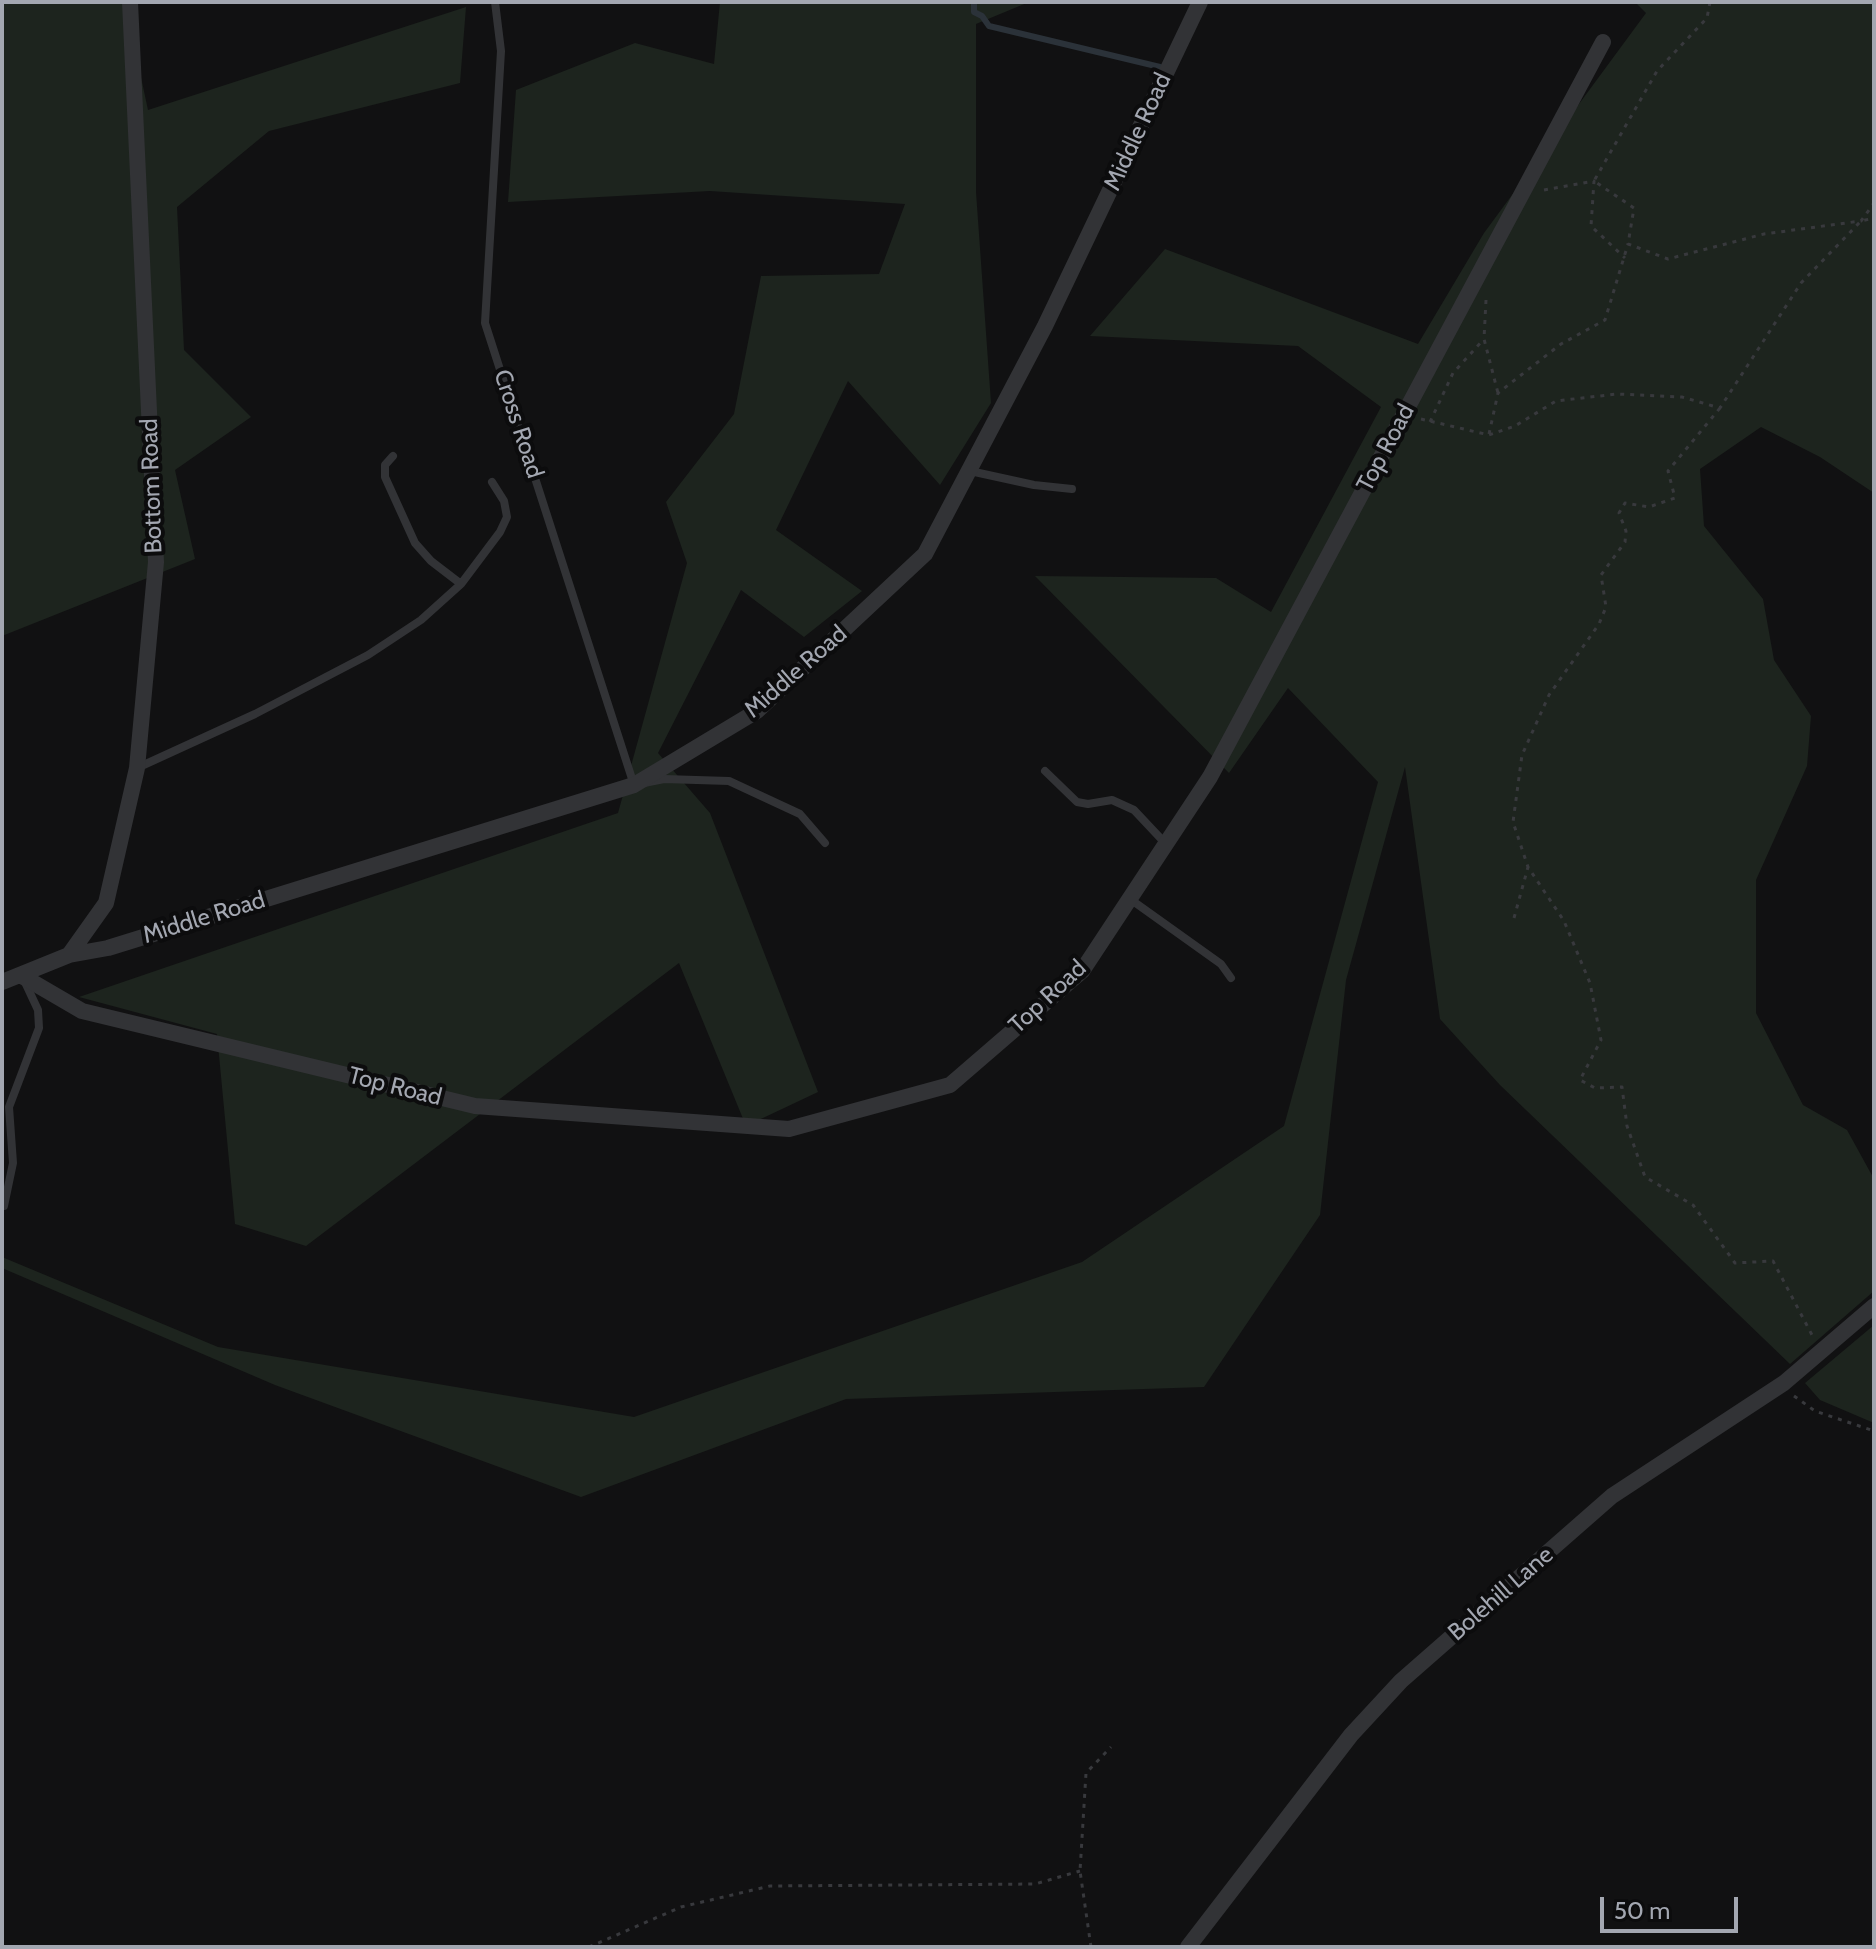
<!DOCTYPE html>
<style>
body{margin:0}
#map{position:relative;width:1876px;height:1949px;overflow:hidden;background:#111112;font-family:Cabin,sans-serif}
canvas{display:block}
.frame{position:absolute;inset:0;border:4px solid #a3a7b1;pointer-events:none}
.scale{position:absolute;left:1600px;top:1897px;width:138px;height:36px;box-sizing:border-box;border:4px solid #a3a7b1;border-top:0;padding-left:10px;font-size:24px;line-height:28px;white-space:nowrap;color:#a3a7b1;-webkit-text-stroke:6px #0c0c0d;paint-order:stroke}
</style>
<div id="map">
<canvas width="1876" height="1949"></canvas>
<div class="frame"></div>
<div class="scale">50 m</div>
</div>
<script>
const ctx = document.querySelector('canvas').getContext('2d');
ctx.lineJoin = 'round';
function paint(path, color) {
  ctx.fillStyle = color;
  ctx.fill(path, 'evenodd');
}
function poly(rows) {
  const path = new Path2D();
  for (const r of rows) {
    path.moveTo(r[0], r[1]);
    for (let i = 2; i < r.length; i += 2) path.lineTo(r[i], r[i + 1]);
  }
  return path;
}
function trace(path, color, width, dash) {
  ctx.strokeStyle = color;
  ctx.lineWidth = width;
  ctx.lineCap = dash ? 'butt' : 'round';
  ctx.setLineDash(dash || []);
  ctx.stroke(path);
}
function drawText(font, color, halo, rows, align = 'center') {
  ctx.font = font + ' Cabin,sans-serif';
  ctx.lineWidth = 8;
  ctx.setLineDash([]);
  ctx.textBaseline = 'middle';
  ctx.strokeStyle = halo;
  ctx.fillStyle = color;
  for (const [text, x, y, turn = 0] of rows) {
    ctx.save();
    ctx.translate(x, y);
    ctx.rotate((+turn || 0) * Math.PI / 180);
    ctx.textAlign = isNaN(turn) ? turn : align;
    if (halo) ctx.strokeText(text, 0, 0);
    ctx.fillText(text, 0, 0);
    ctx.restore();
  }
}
paint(poly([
 [2,2,125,2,148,110,466,7,460,83,269,131,177,207,184,350,251,417,175,470,195,559,2,636],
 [720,2,1029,2,976,24,976,192,991,403,940,485,848,381,776,530,862,591,804,637,741,590,658,753,710,813,818,1092,746,1126,679,963,306,1246,235,1224,217,1034,79,997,618,813,687,563,666,502,734,414,761,276,879,274,905,204,710,191,508,202,516,90,635,43,714,64],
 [1635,2,1874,2,1874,493,1820,457,1761,427,1700,469,1704,526,1763,599,1774,660,1811,716,1807,766,1756,880,1756,1013,1803,1105,1847,1130,1874,1179,1874,1291,1790,1364,1500,1085,1440,1019,1405,767,1346,980,1320,1215,1204,1387,846,1399,581,1497,275,1385,2,1268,2,1257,218,1347,634,1417,1082,1262,1284,1126,1378,782,1288,688,1229,773,1035,576,1216,578,1271,612,1381,407,1298,346,1090,336,1165,249,1418,344,1484,233,1646,13],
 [1874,1325,1874,1423,1820,1400,1805,1383]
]), '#1d241e');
trace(poly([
 [974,2,974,12,982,16,989,26,1160,67]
]), '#2b3239', 6);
trace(poly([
 [1710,2,1707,18,1657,71,1594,181,1634,208,1628,244,1668,259,1764,234,1861,221,1874,203],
 [1544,190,1594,181,1591,226,1625,258],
 [1486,300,1484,339,1498,393],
 [1720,408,1668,471,1675,498,1649,507,1625,503,1619,513,1626,531,1625,542,1601,575,1606,607,1599,624,1549,695,1522,755,1513,822,1528,867,1564,921,1590,983,1601,1040,1580,1080,1595,1088,1622,1087,1627,1126,1645,1177,1693,1205,1735,1263,1773,1261,1812,1335],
 [1421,419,1489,435,1515,426,1556,401,1617,394,1682,397,1720,408,1801,283,1861,221,1874,218],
 [1430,422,1453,373,1484,339],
 [1489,434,1498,393,1561,344,1605,320,1628,244],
 [1514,918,1528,867],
 [1794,1396,1815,1411,1874,1431],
 [589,1947,681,1907,770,1886,1035,1884,1080,1871],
 [1091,1947,1080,1871,1086,1773,1111,1747]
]), '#38393d', 3, [4, 6]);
trace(poly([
 [495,2,501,51,485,323,634,785,664,779,729,781,800,814,825,843],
 [393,456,385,465,385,477,415,543,431,561,461,584],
 [970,471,1034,485,1072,489],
 [137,768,255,714,368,655,421,620,461,584,500,532,507,517,504,501,492,482],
 [1045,771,1077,802,1088,804,1112,800,1134,810,1165,843],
 [1130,899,1221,964,1231,978],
 [4,1206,13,1163,9,1107,39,1028,38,1010,24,980]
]), '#323336', 8);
trace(poly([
 [69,955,106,903,137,768,156,562,130,2],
 [22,976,82,1011,475,1106,789,1129,950,1085,1082,971,1210,777,1603,42],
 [2,982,69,955,108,948,634,785,757,711,925,554,1045,326,1200,2],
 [1188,1947,1351,1735,1401,1681,1612,1496,1784,1383,1874,1306]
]), '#323336', 16);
drawText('24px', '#a3a7b1', '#0c0c0d', [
 ["Middle Road",1138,132,-65],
 ["Cross Road",518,424,72],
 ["Top Road",1386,448,-62],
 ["Bottom Road",152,486,-92],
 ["Middle Road",796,672,-41],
 ["Middle Road",204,918,-17],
 ["Top Road",1048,997,-43],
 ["Top Road",395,1087,14],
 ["Bolehill Lane",1501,1594,-41]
]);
</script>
